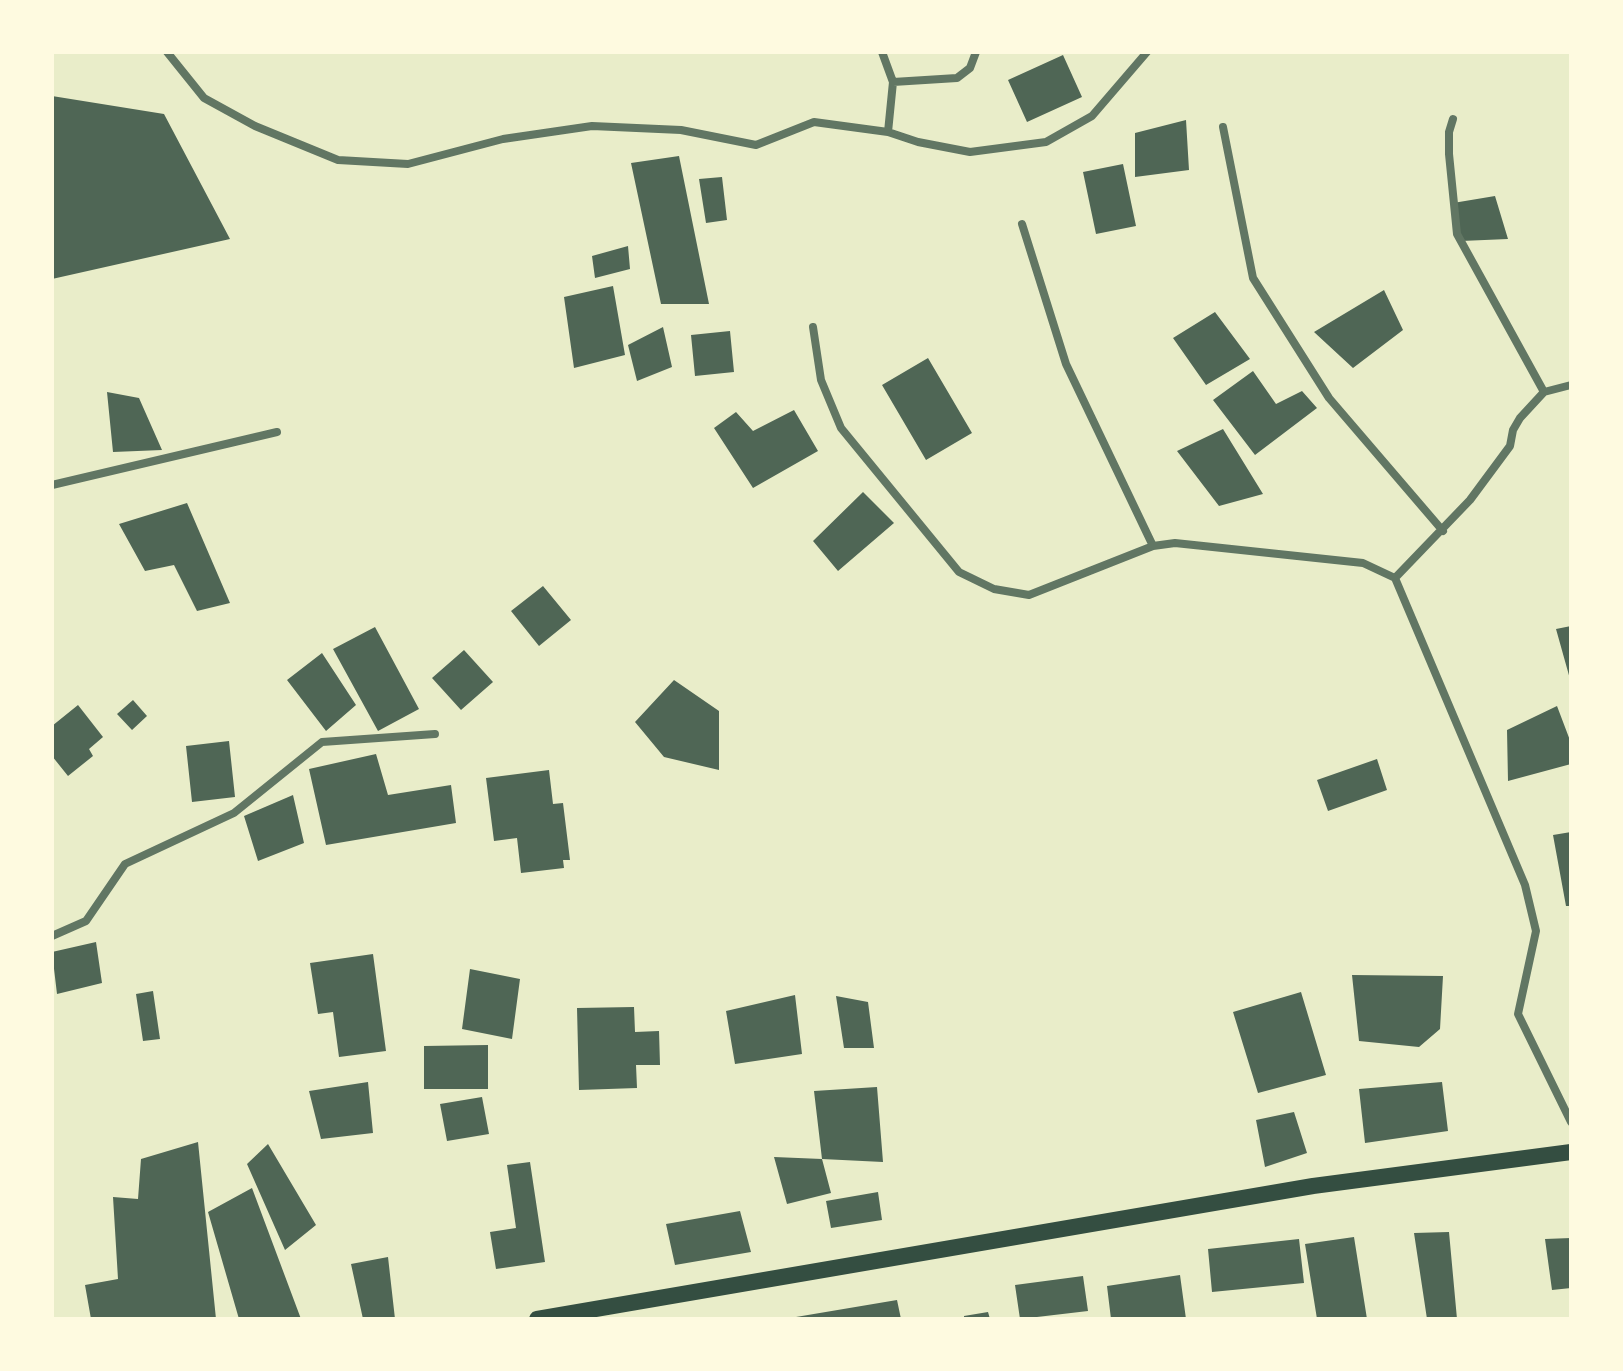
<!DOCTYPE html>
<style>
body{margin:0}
#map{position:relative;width:1623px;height:1371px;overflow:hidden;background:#e9edc9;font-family:Helvetica,sans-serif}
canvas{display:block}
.frame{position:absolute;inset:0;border:54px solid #fefae0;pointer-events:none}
</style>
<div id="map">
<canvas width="1623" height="1371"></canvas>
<div class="frame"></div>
</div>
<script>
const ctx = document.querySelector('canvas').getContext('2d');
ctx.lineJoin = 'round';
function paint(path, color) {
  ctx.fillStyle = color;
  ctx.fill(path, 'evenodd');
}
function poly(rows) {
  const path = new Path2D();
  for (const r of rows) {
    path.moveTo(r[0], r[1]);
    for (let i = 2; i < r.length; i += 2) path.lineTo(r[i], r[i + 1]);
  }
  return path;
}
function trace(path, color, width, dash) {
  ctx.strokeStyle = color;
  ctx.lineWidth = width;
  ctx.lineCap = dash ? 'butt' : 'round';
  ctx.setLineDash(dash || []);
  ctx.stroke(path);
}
paint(poly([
 [1063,55,1082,97,1027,122,1008,80],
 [52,96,164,114,230,239,52,279],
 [1186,120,1189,170,1135,177,1135,133],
 [679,156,709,304,661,304,631,163],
 [1123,164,1136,226,1096,234,1083,172],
 [722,177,727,220,706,223,699,179],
 [1495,196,1508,239,1461,241,1453,203],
 [628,246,630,269,595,278,592,256],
 [613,286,625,355,574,368,564,297],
 [1384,290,1403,330,1353,368,1314,332],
 [1215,312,1250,359,1206,385,1173,338],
 [663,327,672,367,637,381,628,345],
 [730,331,734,372,695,376,691,335],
 [928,358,972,433,926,460,882,385],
 [1253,371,1276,404,1302,391,1317,408,1255,455,1213,400],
 [107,392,139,398,162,450,113,452],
 [794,410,818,451,753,488,714,428,736,412,753,431],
 [1223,429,1263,494,1219,506,1177,451],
 [863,492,894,523,838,571,813,541],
 [187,503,230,603,197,611,174,565,145,571,119,524],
 [543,586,571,620,539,646,511,611],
 [1571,626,1571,679,1570,679,1556,629],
 [375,627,419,709,378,731,333,649],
 [464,650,493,682,461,710,432,678],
 [322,653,356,705,326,731,287,680],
 [674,680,719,711,719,770,664,757,635,722],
 [133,700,147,716,132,730,117,714],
 [78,705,103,737,89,749,93,756,68,776,52,756,52,726],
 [1557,706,1571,743,1571,764,1508,781,1507,730],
 [229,741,235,797,192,802,186,746],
 [376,754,388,795,451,785,456,823,326,845,309,769],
 [1377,759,1387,790,1328,811,1317,780],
 [549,770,553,804,563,803,570,860,563,860,564,868,521,873,517,838,494,841,486,778],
 [293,795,304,843,258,861,244,816],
 [1571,832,1571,906,1566,906,1553,835],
 [96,942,102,983,57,994,52,952],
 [373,954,386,1051,339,1057,333,1012,318,1014,310,963],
 [470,969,520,979,512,1039,462,1029],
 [1352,975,1443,976,1440,1029,1419,1047,1359,1041],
 [153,991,160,1039,143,1041,136,994],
 [1301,992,1326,1075,1258,1093,1233,1012],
 [795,995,802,1054,735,1064,726,1011],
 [836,996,868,1002,874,1048,844,1048],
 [634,1007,635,1032,659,1031,660,1065,636,1065,637,1088,579,1090,577,1008],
 [488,1045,488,1089,424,1089,424,1046],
 [368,1082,373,1133,321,1139,309,1091],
 [1442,1082,1448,1131,1365,1143,1359,1089],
 [877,1087,883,1162,822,1159,814,1091],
 [482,1097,489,1134,447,1141,440,1104],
 [1294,1112,1307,1153,1265,1167,1256,1120],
 [198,1142,216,1319,91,1319,85,1285,118,1279,113,1197,138,1199,141,1159],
 [268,1144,316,1225,285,1250,247,1164],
 [774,1157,822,1159,831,1193,787,1204],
 [530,1162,545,1262,496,1269,490,1232,516,1228,507,1165],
 [252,1188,301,1319,239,1319,208,1212],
 [878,1192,882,1220,831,1228,826,1201],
 [740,1211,751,1252,675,1265,666,1224],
 [1449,1232,1457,1319,1427,1319,1414,1233],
 [1354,1237,1367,1319,1317,1319,1305,1244],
 [1571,1238,1571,1288,1552,1290,1545,1239],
 [1299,1239,1304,1283,1212,1292,1208,1249],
 [388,1257,395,1319,363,1319,351,1264],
 [1180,1275,1186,1319,1111,1319,1107,1286],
 [1083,1276,1088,1311,1020,1319,1015,1285],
 [897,1300,901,1319,796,1319,796,1317],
 [988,1312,990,1319,964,1319,964,1316]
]), '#4f6655');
trace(poly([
 [167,52,204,98,255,126,338,160,408,164,503,139,592,126,681,130,756,145,814,122,888,132,918,142,970,152,1046,142,1092,116,1147,52],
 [882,52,893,82,888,132],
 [893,82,957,78,970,68,976,52],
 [1453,119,1449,132,1449,154,1457,234,1544,392],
 [1223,127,1253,278,1329,398,1443,531],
 [1022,224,1066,364,1153,546],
 [813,327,821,380,841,428,959,572,994,589,1029,595,1153,546,1175,543,1363,563,1395,578,1525,885,1536,931,1518,1014,1571,1122],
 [52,485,277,432],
 [1395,578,1470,500,1510,446,1513,430,1520,418,1544,392,1571,385],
 [52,936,86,921,125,864,234,813,322,742,435,734]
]), '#617663', 8);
trace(poly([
 [537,1319,1313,1186,1571,1152]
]), '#344e41', 16);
</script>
